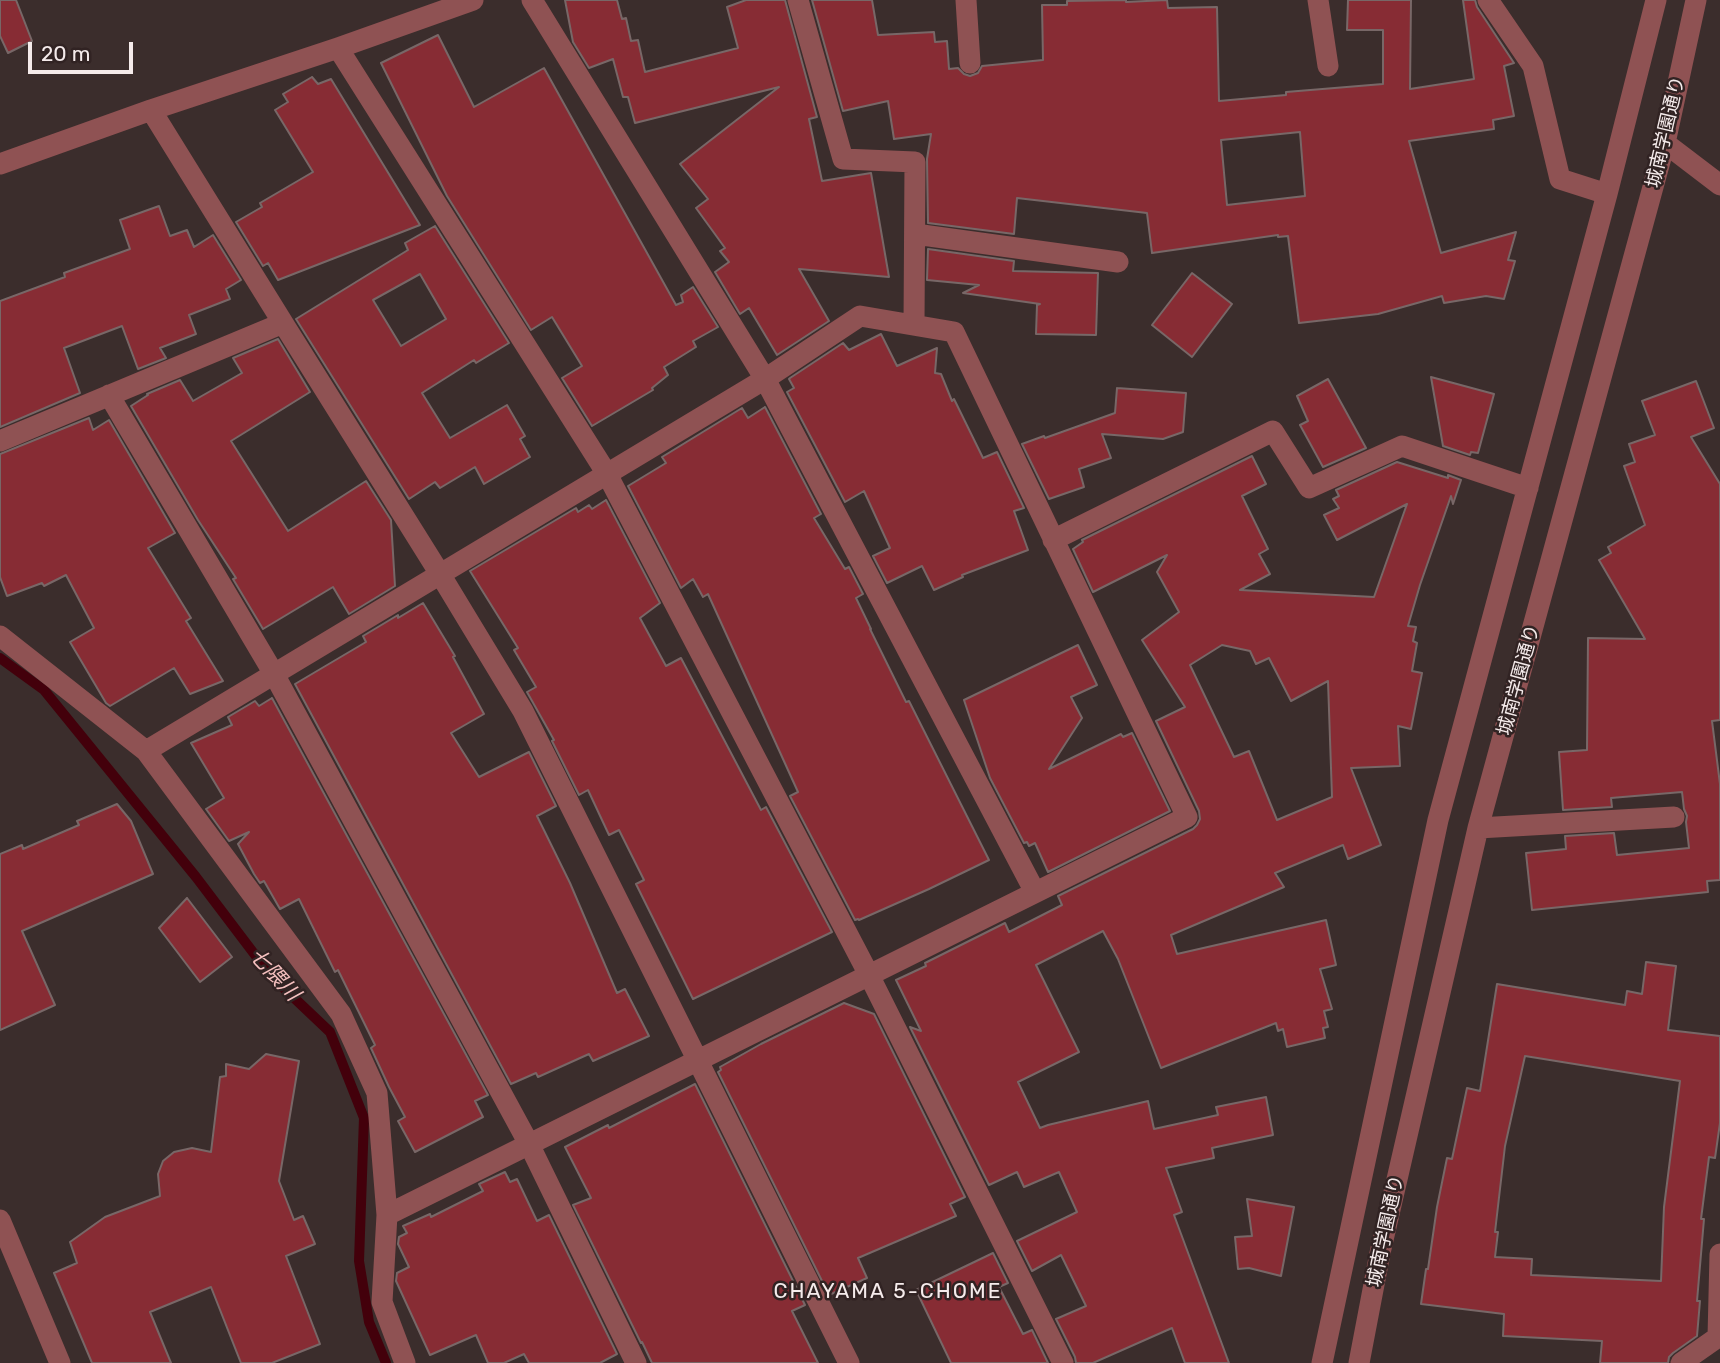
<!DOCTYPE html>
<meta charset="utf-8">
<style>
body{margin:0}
#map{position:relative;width:1720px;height:1363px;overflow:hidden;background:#3b2d2c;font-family:Rubik,sans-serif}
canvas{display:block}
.scale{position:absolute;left:28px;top:42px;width:105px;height:32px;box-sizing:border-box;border:4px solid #f5ebeb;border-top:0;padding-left:9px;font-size:21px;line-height:24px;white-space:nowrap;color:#f5ebeb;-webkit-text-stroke:5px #312323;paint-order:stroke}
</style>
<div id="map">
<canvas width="1720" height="1363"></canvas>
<div class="scale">20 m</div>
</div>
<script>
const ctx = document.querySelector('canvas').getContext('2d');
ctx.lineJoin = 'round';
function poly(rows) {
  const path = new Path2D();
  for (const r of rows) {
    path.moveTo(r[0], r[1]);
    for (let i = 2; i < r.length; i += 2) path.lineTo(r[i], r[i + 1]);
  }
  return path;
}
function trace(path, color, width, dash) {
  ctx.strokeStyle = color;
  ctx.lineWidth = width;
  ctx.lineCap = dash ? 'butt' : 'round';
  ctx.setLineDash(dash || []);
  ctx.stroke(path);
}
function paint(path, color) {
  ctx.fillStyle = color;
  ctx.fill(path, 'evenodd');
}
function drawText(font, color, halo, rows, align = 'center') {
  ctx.font = font + ' Rubik,"Noto Sans JP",sans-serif';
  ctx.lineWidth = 5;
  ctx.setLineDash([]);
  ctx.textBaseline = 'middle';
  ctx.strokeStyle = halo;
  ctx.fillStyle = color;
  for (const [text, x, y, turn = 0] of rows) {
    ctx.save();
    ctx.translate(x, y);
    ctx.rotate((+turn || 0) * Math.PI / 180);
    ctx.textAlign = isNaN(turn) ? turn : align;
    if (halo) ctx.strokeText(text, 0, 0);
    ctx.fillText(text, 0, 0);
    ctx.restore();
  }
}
trace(poly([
 [0,658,44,690,196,877,271,976,330,1032,364,1118,359,1261,369,1322,386,1363]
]), '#43000b', 10);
const building = poly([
 [0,0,16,0,32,41,8,53,0,36,0,0],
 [565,0,617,0,622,19,626,18,631,41,638,40,645,72,738,48,727,7,746,0,785,0,817,117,809,119,822,181,871,173,889,277,799,269,829,321,777,355,749,308,740,314,715,272,729,262,720,251,725,248,696,208,708,199,680,164,779,87,635,123,628,97,623,97,613,59,589,68,573,42,565,0],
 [812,0,872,0,878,35,934,32,935,42,947,41,949,69,958,68,964,74,970,76,978,73,982,66,1043,60,1042,5,1067,5,1067,1,1126,0,1126,2,1167,0,1168,8,1217,7,1219,101,1286,95,1286,92,1383,84,1383,30,1347,30,1348,0,1411,0,1410,89,1474,79,1463,0,1475,0,1477,7,1514,63,1504,66,1514,116,1493,120,1494,129,1409,141,1441,253,1516,232,1508,260,1515,261,1504,299,1486,296,1444,303,1442,296,1378,314,1299,323,1288,236,1278,237,1278,235,1152,253,1147,213,1017,198,1014,234,928,223,927,159,931,134,894,139,888,101,843,111,812,0],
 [1300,132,1305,196,1227,205,1221,140,1300,132],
 [438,35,474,107,544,68,676,305,683,302,681,295,693,287,718,327,693,341,696,347,664,367,668,375,652,388,653,390,592,426,562,378,582,366,552,317,531,330,447,196,381,63,438,35],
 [312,77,318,84,331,79,420,225,278,280,268,263,263,266,236,222,262,207,260,203,313,172,275,110,288,102,283,94,312,77],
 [159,206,170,236,187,230,194,247,213,235,241,280,226,289,230,299,189,315,196,334,160,348,166,358,138,369,122,326,64,348,80,393,0,427,0,301,65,277,64,273,130,249,120,220,159,206],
 [435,226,509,343,476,363,474,360,422,393,450,438,507,405,525,436,520,439,530,457,484,484,475,467,440,488,435,482,409,499,296,319,408,250,405,243,435,226],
 [420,274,446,319,401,346,373,300,420,274],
 [928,249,1014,261,1013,271,1098,273,1096,335,1036,334,1037,305,1040,304,963,293,979,285,927,280,928,249],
 [1192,273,1232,304,1192,357,1152,325,1192,273],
 [881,334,897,366,937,348,935,373,941,374,952,401,954,399,983,458,997,452,1024,508,1014,511,1028,550,962,575,963,577,934,590,922,566,887,583,873,556,890,548,864,491,845,502,787,392,794,388,789,379,790,378,843,343,849,350,881,334],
 [278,339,310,392,231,441,288,531,366,481,391,520,395,586,349,614,333,587,263,629,233,579,236,578,198,520,131,406,148,395,147,394,180,380,193,401,242,373,233,358,278,339],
 [1431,377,1494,394,1478,453,1471,452,1470,455,1443,446,1431,377],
 [1328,379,1366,448,1323,467,1300,425,1308,421,1297,396,1328,379],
 [1696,381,1714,428,1691,437,1720,484,1720,720,1712,721,1720,784,1720,880,1707,881,1708,892,1532,910,1526,853,1566,849,1565,836,1614,833,1617,855,1689,848,1686,822,1687,816,1684,809,1682,792,1611,798,1612,807,1563,810,1559,752,1587,750,1588,638,1645,639,1599,560,1611,553,1608,547,1645,525,1624,466,1635,462,1629,444,1655,435,1642,401,1696,381],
 [1117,388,1186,393,1183,432,1163,439,1102,434,1111,458,1079,469,1084,487,1049,499,1022,444,1044,436,1045,438,1115,413,1117,388],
 [765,407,821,514,814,518,845,569,849,567,863,594,856,598,871,629,870,629,906,702,909,701,989,860,929,889,859,920,858,919,855,920,790,796,798,792,708,594,703,597,693,579,681,588,628,486,666,463,662,457,742,408,748,418,765,407],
 [89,418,93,430,109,420,175,533,148,548,191,618,186,621,223,681,190,694,174,668,110,706,106,703,70,642,94,628,66,575,44,586,42,583,7,596,0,577,0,454,89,418],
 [1252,456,1266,484,1242,496,1268,549,1259,554,1270,574,1240,590,1374,597,1407,504,1337,540,1324,515,1339,508,1333,499,1339,496,1336,490,1397,462,1448,478,1448,475,1461,480,1453,504,1451,496,1420,585,1408,626,1416,627,1413,641,1417,643,1412,671,1422,673,1411,729,1398,726,1400,766,1351,768,1381,845,1348,859,1343,845,1275,873,1284,887,1171,935,1177,954,1326,920,1336,965,1320,969,1332,1009,1324,1011,1328,1027,1323,1028,1325,1038,1287,1047,1283,1029,1278,1031,1276,1023,1161,1068,1118,959,1103,931,1036,965,1079,1052,1018,1082,1040,1128,1048,1125,1148,1101,1154,1129,1218,1115,1216,1107,1266,1097,1273,1135,1212,1148,1214,1158,1166,1168,1182,1212,1174,1215,1229,1363,1185,1363,1172,1328,1093,1363,1076,1363,1075,1357,1056,1319,1086,1306,1061,1255,1032,1271,1017,1241,1077,1212,1059,1172,1024,1187,1017,1172,989,1185,910,1027,921,1031,896,980,926,966,925,963,1005,923,1009,932,1062,905,1058,896,1193,829,1197,825,1200,819,1199,811,1156,721,1185,707,1142,640,1179,612,1157,572,1167,555,1093,592,1073,549,1083,542,1082,540,1252,456],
 [1222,645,1250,651,1256,664,1269,658,1291,701,1328,681,1332,797,1277,820,1249,751,1234,757,1190,665,1222,645],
 [606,500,660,603,640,618,666,666,681,658,761,810,766,807,832,932,693,999,636,884,644,880,619,830,609,835,588,790,579,795,552,741,554,740,527,692,536,687,514,650,518,648,470,571,576,508,578,512,589,505,592,509,606,500],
 [423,603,455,656,453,657,484,714,451,733,479,777,529,752,556,806,537,816,570,883,617,993,625,989,649,1036,593,1061,589,1054,538,1077,536,1073,511,1084,295,684,366,642,363,636,398,615,398,618,423,603],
 [1078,645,1097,685,1071,697,1082,718,1049,769,1121,734,1123,737,1132,733,1170,811,1048,872,1035,843,1029,846,1027,842,1024,843,990,778,964,700,1078,645],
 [272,698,488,1095,475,1101,483,1117,415,1152,398,1121,405,1117,389,1087,371,1048,375,1045,338,970,335,972,299,899,280,909,264,881,260,883,254,874,238,844,249,832,229,841,206,809,224,798,191,743,232,725,228,717,255,701,259,706,272,698],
 [117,804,131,821,153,874,22,931,55,1005,0,1030,0,854,22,845,23,849,79,825,77,821,117,804],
 [187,898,232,957,200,982,159,928,187,898],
 [1646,962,1676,966,1668,1030,1720,1036,1720,1123,1715,1158,1709,1157,1701,1219,1704,1219,1697,1301,1700,1301,1697,1336,1673,1353,1669,1357,1668,1363,1600,1363,1602,1341,1503,1336,1504,1314,1421,1304,1426,1269,1428,1269,1437,1207,1447,1158,1452,1159,1467,1088,1480,1091,1497,984,1625,1005,1627,991,1642,994,1646,962],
 [1525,1056,1680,1081,1664,1207,1661,1281,1531,1275,1532,1259,1495,1257,1498,1232,1495,1232,1505,1146,1525,1056],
 [844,1003,874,1014,965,1197,950,1204,956,1216,858,1258,867,1278,829,1295,718,1072,721,1070,720,1067,761,1044,844,1003],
 [266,1054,299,1061,279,1181,294,1220,303,1216,315,1244,286,1256,320,1344,272,1363,241,1363,211,1287,150,1312,171,1363,92,1363,54,1273,77,1263,70,1242,105,1217,160,1196,158,1174,163,1161,174,1152,192,1148,211,1152,220,1077,226,1076,226,1064,249,1069,266,1054],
 [695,1084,805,1305,792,1311,818,1363,652,1363,642,1342,641,1343,573,1205,591,1198,565,1147,608,1125,609,1128,695,1084],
 [505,1172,510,1182,517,1179,537,1221,549,1215,617,1354,600,1363,529,1363,524,1354,504,1363,488,1363,476,1335,430,1355,396,1281,397,1273,409,1267,398,1244,399,1237,407,1233,403,1226,430,1214,431,1217,483,1191,479,1184,505,1172],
 [1247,1199,1294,1207,1281,1276,1249,1268,1238,1269,1235,1237,1252,1236,1247,1199],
 [993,1253,1008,1283,999,1287,1023,1334,1032,1330,1048,1363,951,1363,916,1290,993,1253]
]);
paint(building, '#872c34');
trace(building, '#786767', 2);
trace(poly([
 [532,0,765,379,1035,892],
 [798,0,843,159,915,162,914,325],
 [966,0,970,63],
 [1318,0,1328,66],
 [1488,0,1533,66,1560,179,1607,194],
 [338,48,607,474,869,975,1063,1363],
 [1665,143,1720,185],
 [0,164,151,110,338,48,473,0],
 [915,234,1118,262],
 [283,323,440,574,523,711,849,1363],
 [109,395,274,674,529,1144,636,1363],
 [0,441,283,323,151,110],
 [1053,540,1273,431,1309,488,1402,446,1528,488],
 [0,636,146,751,765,379,860,316,954,332,1187,817,387,1215],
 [146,751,341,1014,377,1093,387,1215,382,1302,405,1363],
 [1478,828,1674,817],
 [0,1220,60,1363],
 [1322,1363,1438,820,1607,194,1656,0],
 [1359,1363,1380,1253,1478,828,1665,143,1696,0],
 [1681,1363,1718,1337,1720,1254]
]), '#8f5253', 21);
drawText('19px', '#f5ebeb', '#312323', [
 ["城南学園通り",1666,132,-77],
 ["城南学園通り",1519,680,-75],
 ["城南学園通り",1386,1231,-78]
]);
drawText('italic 21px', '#f5c0bf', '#312323', [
 ["七隈川",274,975,47]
]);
ctx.letterSpacing = '2px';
drawText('21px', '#f5ebeb', '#312323', [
 ["CHAYAMA 5-CHOME",888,1292]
]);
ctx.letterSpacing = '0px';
</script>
